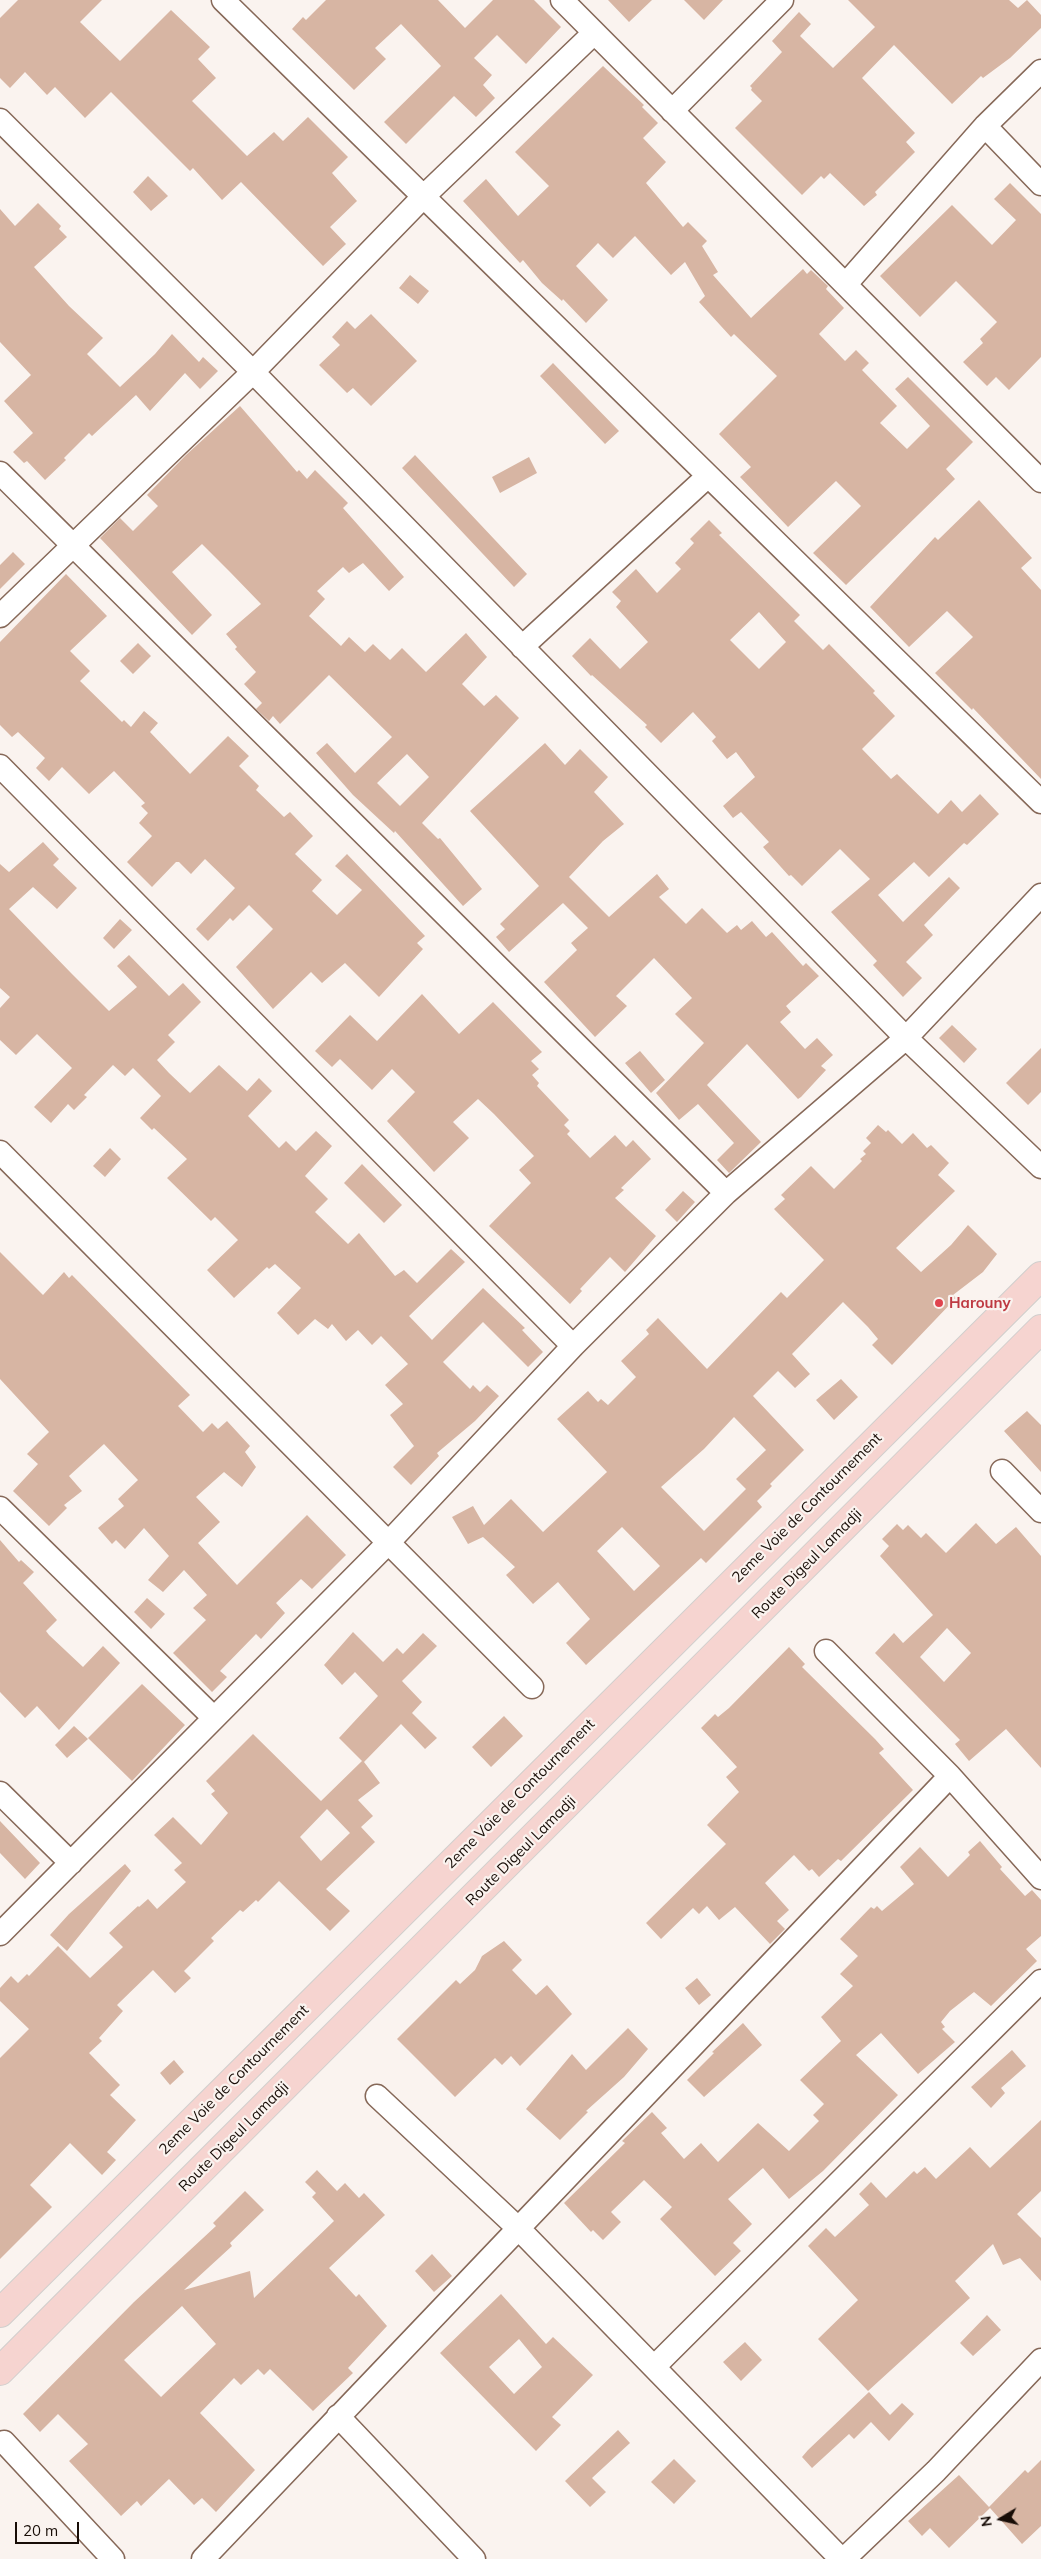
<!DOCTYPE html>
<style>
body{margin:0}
#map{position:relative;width:1041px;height:2559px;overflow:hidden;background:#faf3ef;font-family:Mulish,sans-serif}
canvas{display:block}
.north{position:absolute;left:976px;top:2494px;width:50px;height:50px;-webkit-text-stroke:4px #faf3ef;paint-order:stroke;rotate:261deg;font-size:14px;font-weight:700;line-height:20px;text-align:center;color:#180d07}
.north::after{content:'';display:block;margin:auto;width:18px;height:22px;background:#180d07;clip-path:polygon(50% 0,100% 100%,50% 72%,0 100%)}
.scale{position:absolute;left:15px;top:2522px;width:64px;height:22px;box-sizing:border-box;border:2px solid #180d07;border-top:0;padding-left:6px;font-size:15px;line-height:18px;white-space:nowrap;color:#180d07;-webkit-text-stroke:4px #faf3ef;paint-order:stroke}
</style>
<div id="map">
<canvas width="1041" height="2559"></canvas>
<div class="north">N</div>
<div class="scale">20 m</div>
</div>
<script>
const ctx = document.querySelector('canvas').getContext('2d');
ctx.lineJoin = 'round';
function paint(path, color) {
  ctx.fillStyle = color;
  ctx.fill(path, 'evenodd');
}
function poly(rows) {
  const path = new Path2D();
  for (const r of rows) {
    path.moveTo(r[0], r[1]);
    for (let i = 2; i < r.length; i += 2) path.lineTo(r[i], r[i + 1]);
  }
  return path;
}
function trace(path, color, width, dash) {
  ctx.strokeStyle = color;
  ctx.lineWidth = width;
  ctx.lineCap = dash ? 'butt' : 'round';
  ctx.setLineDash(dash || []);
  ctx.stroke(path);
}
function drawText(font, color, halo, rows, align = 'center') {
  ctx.font = font + ' Mulish,sans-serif';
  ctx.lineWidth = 4.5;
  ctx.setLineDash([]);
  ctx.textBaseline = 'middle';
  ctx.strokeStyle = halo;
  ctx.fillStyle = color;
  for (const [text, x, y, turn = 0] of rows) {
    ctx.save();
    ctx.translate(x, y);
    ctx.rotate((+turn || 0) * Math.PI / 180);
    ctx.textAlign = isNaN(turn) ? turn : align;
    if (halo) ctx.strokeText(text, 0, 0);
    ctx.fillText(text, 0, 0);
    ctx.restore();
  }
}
paint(poly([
 [18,0,102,0,80,22,120,61,171,10,210,47,198,59,216,78,192,101,247,156,274,132,283,141,308,117,348,157,332,173,357,201,330,227,346,244,323,266,241,182,222,200,193,168,190,171,111,92,85,118,55,87,47,95,25,72,10,88,0,78,0,18],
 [326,0,438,0,465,28,493,0,534,0,561,27,526,64,497,35,474,58,492,75,483,85,495,98,476,117,454,96,406,144,384,122,441,66,401,24,375,48,386,59,354,90,292,29,303,17,306,20],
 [608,0,652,0,629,22],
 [684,0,723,0,704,20],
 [848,0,1009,0,1018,8,1027,0,1041,15,1041,28,1010,58,983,78,981,76,952,104,894,45,862,78,915,133,906,142,915,152,875,192,877,195,864,206,830,173,824,179,821,176,802,195,735,128,762,101,751,90,752,88,750,86,782,52,772,41,799,12,811,24,800,36,833,68,875,27],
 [603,66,644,105,642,107,658,123,643,138,666,162,646,183,683,227,688,222,707,241,702,246,718,272,713,275,751,318,803,269,807,274,811,270,828,286,826,289,844,308,819,334,845,361,856,350,869,363,862,370,897,406,880,423,907,449,930,426,895,389,908,377,973,442,946,469,955,479,846,585,813,553,861,506,836,481,788,527,740,477,751,467,719,434,777,376,734,334,731,337,699,302,705,296,685,262,671,275,635,236,613,258,598,243,576,266,608,300,586,323,563,299,562,301,542,283,523,260,520,263,463,201,486,179,518,216,549,186,515,152],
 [148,176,168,196,151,211,133,192],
 [1010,183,1041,214,1041,357,1009,390,996,377,987,386,963,362,983,343,980,339,997,322,956,281,920,317,880,276,952,205,992,245,1016,220,994,199],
 [38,203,61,226,59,229,67,237,34,267,69,306,103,338,87,354,120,387,155,354,172,334,199,362,203,357,218,371,200,389,185,373,150,411,136,395,92,436,89,433,64,458,66,460,45,480,27,461,24,463,13,452,33,433,4,401,31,375,0,342,0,209,15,226],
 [410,275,429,291,418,304,399,288],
 [371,314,417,361,371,406,353,388,347,393,319,365,340,345,332,337,347,321,355,329],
 [553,363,619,431,605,444,540,376],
 [240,406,297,472,299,470,307,479,315,470,348,503,343,508,404,577,389,591,363,563,349,573,343,567,317,591,325,599,309,616,341,646,349,637,365,652,373,644,390,660,402,648,426,672,466,633,487,657,462,684,484,706,496,695,519,718,422,823,438,839,440,838,482,889,463,906,395,831,394,833,353,795,316,753,327,743,355,773,392,737,329,675,280,724,273,716,269,721,256,709,262,703,244,684,256,672,235,649,237,647,226,634,261,604,230,572,202,544,172,572,212,615,192,635,100,538,120,518,133,531,158,506,147,495,186,455],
 [407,754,429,777,400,806,377,783],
 [415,455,527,574,514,587,402,468],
 [529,457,537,473,500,493,492,477],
 [979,500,1032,558,1021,568,1041,590,1041,779,973,708,972,710,935,673,973,637,947,611,909,647,870,607,935,537,938,540],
 [709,520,722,533,719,535,800,615,794,621,823,650,829,644,875,691,873,693,895,716,862,749,891,779,897,774,938,814,951,800,962,812,980,794,999,814,967,845,964,843,929,877,914,862,878,895,903,922,949,877,960,888,924,925,933,935,906,962,922,978,903,997,873,965,877,961,831,912,870,879,840,849,802,886,791,875,789,876,763,847,769,842,741,812,733,818,723,806,755,777,736,752,727,759,712,741,716,737,693,712,661,743,645,727,647,725,592,675,591,676,572,656,590,638,620,669,648,642,616,607,621,601,612,592,636,569,657,593,681,569,675,563,694,543,690,539],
 [759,612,786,642,759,669,730,640],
 [13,552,25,564,0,589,0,565],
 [66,574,107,616,70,651,90,671,80,681,122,722,124,720,131,727,144,711,158,723,150,732,190,774,228,736,249,756,239,766,259,786,256,790,284,817,290,812,313,836,295,854,322,880,312,891,337,915,362,890,335,866,347,854,425,936,417,943,423,949,379,997,345,963,322,983,311,972,273,1009,236,967,273,929,249,905,233,921,230,918,208,941,196,929,235,888,205,859,191,874,179,862,176,862,152,887,127,862,152,836,139,823,148,813,141,806,145,803,114,771,89,794,62,767,49,781,36,768,45,758,18,732,12,737,0,725,0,642],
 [138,643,151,656,133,674,120,661],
 [545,743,565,765,580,749,608,777,594,792,624,824,603,841,569,877,609,917,657,874,669,889,659,897,686,924,702,908,727,933,737,925,741,930,752,921,766,937,772,932,803,966,806,963,819,976,786,1006,791,1012,780,1022,805,1049,817,1038,833,1055,821,1066,826,1070,801,1097,798,1099,747,1044,707,1085,761,1142,729,1173,717,1160,734,1143,698,1104,679,1120,656,1093,704,1043,675,1014,692,998,654,958,616,996,627,1006,595,1037,544,982,577,950,571,943,588,928,563,903,509,952,496,937,505,929,500,924,539,886,470,811],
 [43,842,59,859,53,865,77,888,57,909,33,887,9,909,72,974,109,1011,137,987,117,966,129,955,169,996,183,983,201,1002,168,1035,175,1042,157,1060,169,1073,190,1093,219,1065,247,1091,259,1078,272,1091,248,1116,279,1148,286,1141,296,1151,316,1131,332,1146,305,1176,328,1199,315,1212,348,1244,359,1233,395,1276,404,1270,417,1283,451,1249,465,1262,409,1316,432,1340,483,1288,525,1328,522,1330,543,1352,528,1367,483,1322,443,1362,470,1389,473,1385,480,1392,487,1385,499,1396,475,1421,437,1453,439,1456,411,1485,393,1467,414,1446,390,1415,403,1404,385,1385,408,1364,381,1336,372,1345,358,1330,346,1341,332,1324,328,1329,315,1319,298,1335,277,1313,301,1288,275,1264,269,1269,267,1267,234,1298,207,1270,238,1240,215,1217,211,1221,167,1178,187,1159,154,1128,152,1130,140,1118,161,1096,133,1068,125,1076,113,1065,84,1095,87,1097,74,1110,68,1104,51,1123,34,1107,72,1068,37,1034,16,1055,0,1040,0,1008,10,997,0,988,0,864,9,872],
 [120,919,132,930,114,949,103,938],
 [422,994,459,1034,493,1002,542,1052,531,1061,539,1069,532,1075,539,1083,537,1086,569,1120,564,1125,570,1131,567,1134,590,1158,615,1135,626,1147,633,1140,651,1159,621,1188,624,1190,615,1198,656,1236,625,1272,610,1257,580,1289,582,1291,570,1304,489,1226,531,1183,519,1170,534,1156,494,1114,478,1099,453,1122,469,1138,434,1172,387,1121,415,1092,392,1069,372,1090,340,1059,332,1067,315,1051,350,1015,377,1041],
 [952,1025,977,1049,964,1063,939,1038],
 [1041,1048,1041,1092,1028,1105,1006,1083],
 [640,1051,665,1080,651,1093,625,1063],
 [878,1125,886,1132,888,1130,902,1144,913,1133,927,1148,931,1145,949,1163,938,1175,955,1191,896,1248,921,1272,951,1245,968,1225,997,1254,983,1272,953,1295,956,1298,892,1365,872,1345,878,1339,868,1327,843,1302,792,1354,810,1374,795,1388,778,1371,753,1396,804,1450,770,1484,772,1486,757,1501,762,1507,706,1563,701,1558,586,1665,566,1643,590,1619,558,1582,533,1604,506,1575,515,1567,483,1537,468,1544,452,1517,473,1506,484,1525,511,1499,543,1532,607,1472,557,1419,588,1391,598,1402,601,1399,608,1405,636,1377,621,1361,649,1334,646,1330,658,1318,707,1369,781,1292,787,1298,824,1260,774,1209,785,1199,781,1195,811,1166,834,1189,862,1161,860,1159,866,1154,863,1151,871,1143,866,1138],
 [734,1417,766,1450,736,1479,746,1489,704,1531,661,1487,704,1449],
 [622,1527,660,1566,634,1591,597,1551],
 [110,1148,121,1159,105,1177,93,1166],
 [362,1164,402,1205,384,1223,344,1183],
 [683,1191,695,1202,677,1222,665,1210],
 [0,1252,43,1295,64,1272,69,1278,72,1275,190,1395,178,1406,203,1432,212,1423,218,1429,227,1421,250,1446,245,1452,256,1467,242,1487,224,1472,196,1497,220,1522,198,1543,237,1585,307,1515,346,1555,312,1589,301,1579,276,1603,285,1613,261,1639,256,1634,220,1671,227,1677,212,1692,173,1653,206,1620,193,1608,207,1595,184,1570,163,1592,148,1580,169,1556,144,1528,125,1549,116,1540,112,1544,98,1528,124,1506,118,1499,138,1480,104,1444,69,1476,82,1491,64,1505,67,1508,49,1526,13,1491,38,1464,27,1454,49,1432,0,1379],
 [841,1379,858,1397,834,1420,816,1400],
 [1027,1411,1041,1425,1041,1472,1004,1431],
 [976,1523,996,1544,1016,1527,1041,1556,1041,1768,1006,1729,969,1761,955,1744,960,1740,875,1653,894,1633,903,1643,933,1615,880,1556,889,1546,882,1539,897,1524,903,1530,908,1525,921,1538,926,1533,946,1553],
 [947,1628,971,1653,944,1682,920,1657],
 [0,1540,19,1562,21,1560,34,1572,23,1583,57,1620,46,1631,49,1635,83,1667,103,1646,120,1663,59,1730,37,1706,25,1718,0,1692],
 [147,1598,165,1614,151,1629,134,1612],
 [353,1632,383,1662,397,1648,403,1654,423,1633,437,1646,402,1681,422,1702,412,1713,437,1738,425,1749,401,1724,364,1762,380,1783,358,1800,373,1816,361,1827,375,1842,326,1889,350,1911,330,1931,279,1881,258,1902,256,1900,243,1912,240,1910,211,1938,214,1941,184,1971,191,1978,175,1993,153,1970,117,2005,123,2011,99,2038,102,2041,89,2053,120,2085,110,2095,136,2120,107,2152,116,2160,102,2175,70,2143,30,2185,52,2207,0,2259,0,2058,29,2029,0,2001,0,1988,11,1976,18,1983,27,1974,29,1976,58,1946,90,1978,123,1947,109,1933,138,1906,139,1907,148,1899,157,1909,186,1882,174,1870,182,1863,154,1835,173,1817,201,1845,228,1813,211,1794,215,1791,206,1781,253,1734,321,1801,362,1761,339,1738,378,1696,355,1672,342,1685,324,1665],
 [327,1809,350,1833,321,1861,300,1837],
 [789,1647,805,1664,802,1667,875,1739,884,1749,879,1753,913,1790,841,1861,838,1859,819,1877,812,1869,809,1871,794,1855,765,1883,789,1910,777,1921,785,1929,770,1944,735,1907,719,1920,707,1906,699,1914,693,1908,661,1939,646,1923,726,1844,707,1825,739,1792,726,1777,737,1767,701,1728,715,1714,718,1717,729,1708],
 [142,1684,185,1725,132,1781,88,1738],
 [504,1716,523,1736,491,1767,472,1747],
 [74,1726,88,1739,67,1758,55,1745],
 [0,1821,40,1863,25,1879,0,1853],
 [980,1841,1002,1867,1000,1869,1025,1896,1032,1890,1041,1900,1041,1936,1026,1949,1037,1961,991,2006,974,1992,950,2011,941,2022,945,2027,942,2029,955,2042,918,2074,881,2033,856,2055,898,2095,823,2171,789,2199,763,2168,728,2199,752,2224,733,2243,741,2251,715,2276,660,2219,672,2207,644,2180,611,2212,621,2222,603,2240,593,2230,591,2232,564,2203,625,2143,622,2141,652,2112,667,2128,661,2133,684,2159,701,2143,718,2162,758,2123,789,2151,819,2121,813,2115,824,2104,800,2080,841,2041,821,2017,853,1986,840,1974,858,1956,840,1939,871,1907,874,1909,877,1906,882,1911,914,1884,900,1867,920,1847,948,1877,970,1855,968,1852],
 [125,1864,131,1871,67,1951,50,1935,69,1914],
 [504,1941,522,1960,512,1970,536,1995,547,1985,572,2014,520,2066,511,2056,502,2065,495,2058,455,2097,397,2039,456,1980,460,1984,475,1970,482,1956],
 [697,1978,711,1995,699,2005,685,1988],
 [743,2023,762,2045,704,2097,687,2080,714,2053,712,2052],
 [628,2028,648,2049,624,2077,586,2111,588,2112,560,2140,526,2109,572,2054,586,2070],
 [1012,2050,1026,2066,1001,2088,1005,2093,991,2108,971,2087],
 [174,2060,184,2072,170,2085,160,2073],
 [1041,2120,1041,2191,1017,2214,1041,2238,1041,2281,1020,2258,1003,2265,993,2244,955,2281,970,2298,868,2391,818,2339,858,2300,808,2246,826,2228,835,2237,869,2205,859,2194,871,2182,886,2198,914,2171,917,2174,925,2167,936,2179,970,2147,990,2168],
 [317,2170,337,2191,345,2183,359,2198,364,2193,385,2215,329,2268,356,2297,359,2294,387,2326,348,2368,353,2373,313,2411,270,2369,264,2375,258,2369,241,2385,234,2378,200,2413,255,2470,216,2512,202,2498,194,2505,169,2479,141,2506,137,2501,121,2516,69,2461,88,2444,58,2414,40,2432,23,2414,134,2302,216,2226,213,2223,245,2191,264,2210,230,2243,232,2246,184,2290,250,2271,254,2298,334,2221,312,2197,316,2193,305,2182],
 [182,2306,216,2344,161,2397,124,2360],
 [432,2254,452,2276,434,2292,415,2271],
 [501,2294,546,2344,553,2337,593,2375,552,2417,561,2425,536,2451,440,2353],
 [519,2339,542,2367,514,2394,489,2367],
 [987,2315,1001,2330,973,2356,960,2343],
 [745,2342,762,2360,741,2381,723,2362],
 [869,2392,890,2415,902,2403,914,2414,889,2441,871,2422,854,2439,849,2434,812,2468,802,2457,808,2450],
 [618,2430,630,2443,592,2478,606,2492,590,2507,565,2481],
 [674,2459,696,2481,674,2504,651,2482],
 [1041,2460,1041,2526,1022,2544,990,2508,949,2548,930,2528,922,2536,908,2521,959,2475,989,2507,1025,2470,1028,2473]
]), '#d7b5a3');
const minor = poly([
 [223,0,1041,802],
 [562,0,1041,481],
 [672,111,782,0],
 [0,120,253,372,906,1038,1041,1167],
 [985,126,1041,184],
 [846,284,985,126,1041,71],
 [0,473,726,1193],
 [0,616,253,372,424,196,594,33],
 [522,647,708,476],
 [0,766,573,1346],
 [0,1152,532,1687],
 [1002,1471,1041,1511],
 [0,1508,214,1718],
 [826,1651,950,1776,1041,1878],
 [0,1793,71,1863],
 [0,1934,389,1542,573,1346,726,1193,906,1038,1041,895],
 [377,2096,519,2229,841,2559],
 [655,2366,1041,1981],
 [338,2416,474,2559],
 [4,2442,113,2559],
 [203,2559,950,1776],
 [844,2559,936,2471,1041,2360]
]);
const major = poly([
 [0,2313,1041,1276],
 [0,2371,1041,1329]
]);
trace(minor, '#866858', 25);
trace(major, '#d1cfcd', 30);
trace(minor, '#fff', 22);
trace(major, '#f6d4d0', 28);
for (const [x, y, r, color] of [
 [939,1303,5,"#e0444e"]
]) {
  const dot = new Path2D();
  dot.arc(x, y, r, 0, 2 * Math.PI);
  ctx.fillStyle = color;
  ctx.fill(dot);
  trace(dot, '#faf3ef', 2);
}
drawText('bold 15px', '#be3a42', '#faf3ef', [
 ["Harouny",949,1303]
], 'left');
drawText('15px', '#180d07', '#faf3ef', [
 ["2eme Voie de Contournement",807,1508,-45],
 ["Route Digeul Lamadji",807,1564,-45],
 ["2eme Voie de Contournement",520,1794,-45],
 ["Route Digeul Lamadji",521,1851,-45],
 ["2eme Voie de Contournement",234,2080,-45],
 ["Route Digeul Lamadji",234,2137,-45]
]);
</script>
